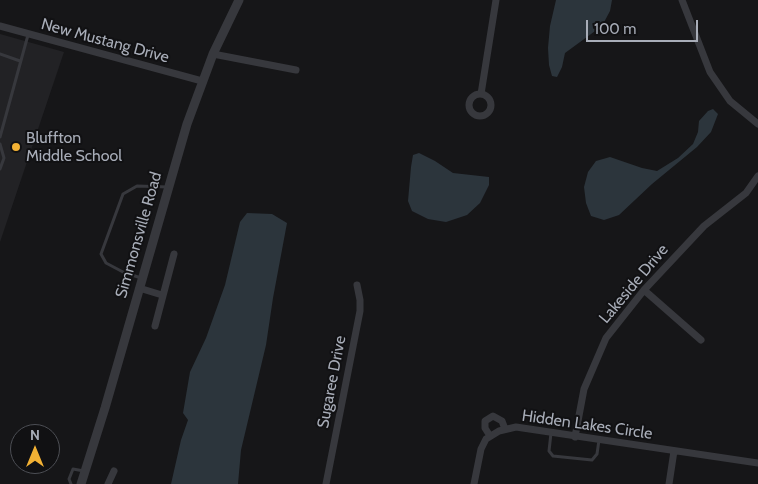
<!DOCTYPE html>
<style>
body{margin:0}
#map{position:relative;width:758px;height:484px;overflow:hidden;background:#161618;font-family:Cabin,sans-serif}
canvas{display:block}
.north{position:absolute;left:10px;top:424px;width:50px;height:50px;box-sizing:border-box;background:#111113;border:1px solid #4d4f55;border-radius:50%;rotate:0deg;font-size:14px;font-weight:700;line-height:20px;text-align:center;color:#a8adb8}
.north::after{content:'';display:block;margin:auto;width:18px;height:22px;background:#f2b134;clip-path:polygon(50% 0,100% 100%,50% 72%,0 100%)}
.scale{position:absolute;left:586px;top:20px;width:112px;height:22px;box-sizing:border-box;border:2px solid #a8adb8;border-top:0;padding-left:6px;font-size:15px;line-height:18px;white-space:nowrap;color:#a8adb8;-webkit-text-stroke:4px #111113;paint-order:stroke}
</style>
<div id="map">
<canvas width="758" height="484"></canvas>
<div class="north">N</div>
<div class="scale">100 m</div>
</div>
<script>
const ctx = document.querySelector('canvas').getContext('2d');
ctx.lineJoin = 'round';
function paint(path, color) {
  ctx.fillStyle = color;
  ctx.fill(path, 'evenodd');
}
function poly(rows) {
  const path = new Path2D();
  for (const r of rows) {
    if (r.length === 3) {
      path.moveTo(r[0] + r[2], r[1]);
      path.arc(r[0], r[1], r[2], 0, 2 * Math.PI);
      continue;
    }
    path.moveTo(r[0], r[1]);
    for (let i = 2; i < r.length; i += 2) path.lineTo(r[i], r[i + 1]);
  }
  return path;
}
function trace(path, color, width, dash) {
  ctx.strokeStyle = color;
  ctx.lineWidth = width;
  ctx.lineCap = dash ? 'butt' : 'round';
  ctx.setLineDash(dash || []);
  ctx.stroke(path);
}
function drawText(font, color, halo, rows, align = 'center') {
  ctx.font = font + ' Cabin,sans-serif';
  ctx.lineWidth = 4;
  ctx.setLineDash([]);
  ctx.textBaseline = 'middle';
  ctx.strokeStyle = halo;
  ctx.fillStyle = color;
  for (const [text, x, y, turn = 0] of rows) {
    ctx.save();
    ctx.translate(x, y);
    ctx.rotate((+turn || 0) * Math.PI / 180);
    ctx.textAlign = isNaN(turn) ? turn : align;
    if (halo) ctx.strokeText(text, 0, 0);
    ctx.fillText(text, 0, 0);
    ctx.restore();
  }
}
paint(poly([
 [0,34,64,52,0,242]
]), '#222225');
paint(poly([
 [556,0,612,0,610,11,602,26,565,53,562,67,557,77,552,76,549,65,548,48,550,26],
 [713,109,718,114,711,132,697,147,652,184,619,215,604,220,591,216,586,203,584,187,588,172,596,161,610,157,642,168,657,171,678,158,693,144,698,132,699,121,708,111],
 [419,153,435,161,453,173,489,177,489,185,480,203,467,215,446,222,428,219,412,211,408,201,411,167,413,155],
 [247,213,272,214,287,223,273,298,266,345,241,450,238,484,171,484,181,440,188,420,183,413,190,372,206,338,225,285,240,222]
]), '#2c353c');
trace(poly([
 [0,54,20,61],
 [0,137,28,35],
 [0,144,4,158,0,169],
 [141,278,123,272,106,263,101,254,123,194,137,186,168,187],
 [551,433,549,451,553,456,592,460,597,454,599,440],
 [71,484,69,479,73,469,84,471]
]), '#37383d', 3);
trace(poly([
 [682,0,710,72,730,101,758,124],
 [0,26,202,81],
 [213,54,296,70],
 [481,94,496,0],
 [480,105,11],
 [139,288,162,295],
 [644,290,701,340],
 [155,326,174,254],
 [490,436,485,428,485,421,493,416,502,421,505,429],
 [575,437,584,389,606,338,644,290,704,226,746,193,758,176],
 [108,484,114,471],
 [326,484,360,311,360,300,357,285],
 [474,484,481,449,486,439,499,431,516,427,758,463],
 [669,484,674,451]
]), '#37383d', 7);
trace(poly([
 [81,484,105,408,187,124,213,54,239,0]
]), '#37383d', 9);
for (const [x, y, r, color] of [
 [16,147,5,"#f2b134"]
]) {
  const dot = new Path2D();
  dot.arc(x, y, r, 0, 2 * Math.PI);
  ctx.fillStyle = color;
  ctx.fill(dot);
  trace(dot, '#111113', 2);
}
drawText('16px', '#a8adb8', '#111113', [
 ["New Mustang Drive",105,41,15],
 ["Simmonsville Road",139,235,-74],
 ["Lakeside Drive",634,284,-50],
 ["Sugaree Drive",332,382,-79],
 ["Hidden Lakes Circle",587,425,8]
]);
drawText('16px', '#a8adb8', '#111113', [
 ["Bluffton",26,138],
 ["Middle School",26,156]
], 'left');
</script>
